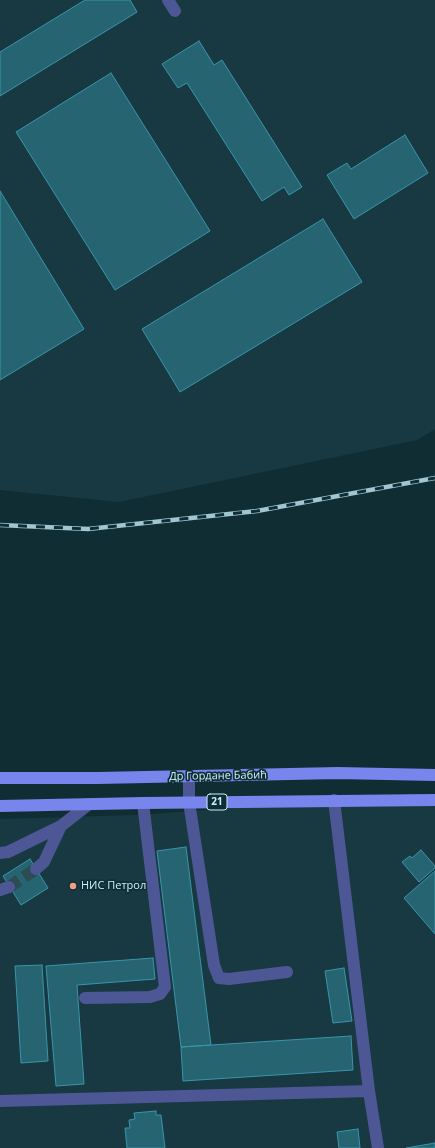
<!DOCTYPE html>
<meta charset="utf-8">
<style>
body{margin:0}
canvas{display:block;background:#102d34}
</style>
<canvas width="435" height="1148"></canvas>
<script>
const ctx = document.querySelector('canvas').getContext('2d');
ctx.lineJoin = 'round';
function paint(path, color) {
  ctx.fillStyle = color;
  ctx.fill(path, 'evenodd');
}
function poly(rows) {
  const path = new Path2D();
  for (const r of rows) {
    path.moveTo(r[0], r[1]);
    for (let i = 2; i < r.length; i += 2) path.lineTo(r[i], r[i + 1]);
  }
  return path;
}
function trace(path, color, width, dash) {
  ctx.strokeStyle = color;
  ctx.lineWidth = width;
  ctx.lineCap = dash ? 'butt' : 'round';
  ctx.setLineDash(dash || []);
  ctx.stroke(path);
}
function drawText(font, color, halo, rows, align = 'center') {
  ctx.font = font + ' "Open Sans",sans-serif';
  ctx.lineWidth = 3.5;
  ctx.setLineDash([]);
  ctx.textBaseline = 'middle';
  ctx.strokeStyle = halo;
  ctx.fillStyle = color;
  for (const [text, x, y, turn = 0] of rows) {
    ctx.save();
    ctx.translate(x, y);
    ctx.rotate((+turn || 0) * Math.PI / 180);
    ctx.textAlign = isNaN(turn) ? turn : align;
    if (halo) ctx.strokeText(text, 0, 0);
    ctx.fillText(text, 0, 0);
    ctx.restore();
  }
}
paint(poly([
 [0,0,435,0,435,429,417,440,119,502,0,490],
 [348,800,435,803,435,1148,0,1148,0,819,137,815]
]), '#183941');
const building = poly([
 [85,0,130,0,137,12,0,96,0,52,85,0],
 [199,41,214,65,222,60,302,187,289,195,284,187,262,201,187,83,178,88,162,64,199,41],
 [111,73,210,231,115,290,16,132,111,73],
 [405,135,428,173,354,219,327,175,347,163,351,169,405,135],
 [0,191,84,329,0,380,0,191],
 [323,219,362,282,180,392,142,329,323,219],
 [186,847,211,1045,181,1047,157,851,186,847],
 [421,850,435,866,435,868,419,882,402,862,410,856,412,858,421,850],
 [30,859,48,888,21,905,3,876,30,859],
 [435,871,435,934,404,898,435,871],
 [153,958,155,979,77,985,84,1084,56,1086,46,966,153,958],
 [42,965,48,1061,21,1063,15,966,42,965],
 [344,968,352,1021,333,1023,325,971,344,968],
 [351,1036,353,1070,183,1081,181,1047,351,1036],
 [156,1111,156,1115,161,1115,165,1148,127,1148,125,1128,130,1128,129,1120,135,1119,134,1113,156,1111],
 [358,1129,360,1148,339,1148,337,1132,358,1129],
 [435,1143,435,1148,406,1148,435,1143]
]);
paint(building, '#276472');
trace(building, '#3796ab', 1);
trace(poly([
 [9,887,36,869]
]), '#2c4b52', 12, [12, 6]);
trace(poly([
 [168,0,175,11],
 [189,776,189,802,214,965,219,978,229,979,287,972],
 [0,853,8,852,61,826,89,804],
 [36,869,44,862,61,826],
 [0,890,9,887],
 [85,998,150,997,160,994,165,987,143,803],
 [369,1091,378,1148],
 [0,1101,369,1091,334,800]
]), '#4d5795', 12);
trace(poly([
 [0,778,98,778,338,773,435,775],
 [0,806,143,803,435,800]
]), '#7785ec', 12);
const rail = poly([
 [0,525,88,529,257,511,435,478]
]);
trace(rail, '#9fc6d1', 4.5);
trace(rail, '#102d34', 3, [9]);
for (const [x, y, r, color] of [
 [73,886,4,"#f49e88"]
]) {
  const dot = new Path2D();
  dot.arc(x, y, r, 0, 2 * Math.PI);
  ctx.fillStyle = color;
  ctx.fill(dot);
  trace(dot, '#102d34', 1.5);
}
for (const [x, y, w] of [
 [217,802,20]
]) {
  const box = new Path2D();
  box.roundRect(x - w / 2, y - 8, w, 16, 3);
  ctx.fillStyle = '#102d34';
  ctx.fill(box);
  trace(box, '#c8f2fe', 1);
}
drawText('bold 10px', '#c8f2fe', null, [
 ["21",217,802]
]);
drawText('11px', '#c8f2fe', '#102d34', [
 ["Др Гордане Бабић",218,776,-1]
]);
drawText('11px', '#c8f2fe', '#102d34', [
 ["НИС Петрол",81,886]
], 'left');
</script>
